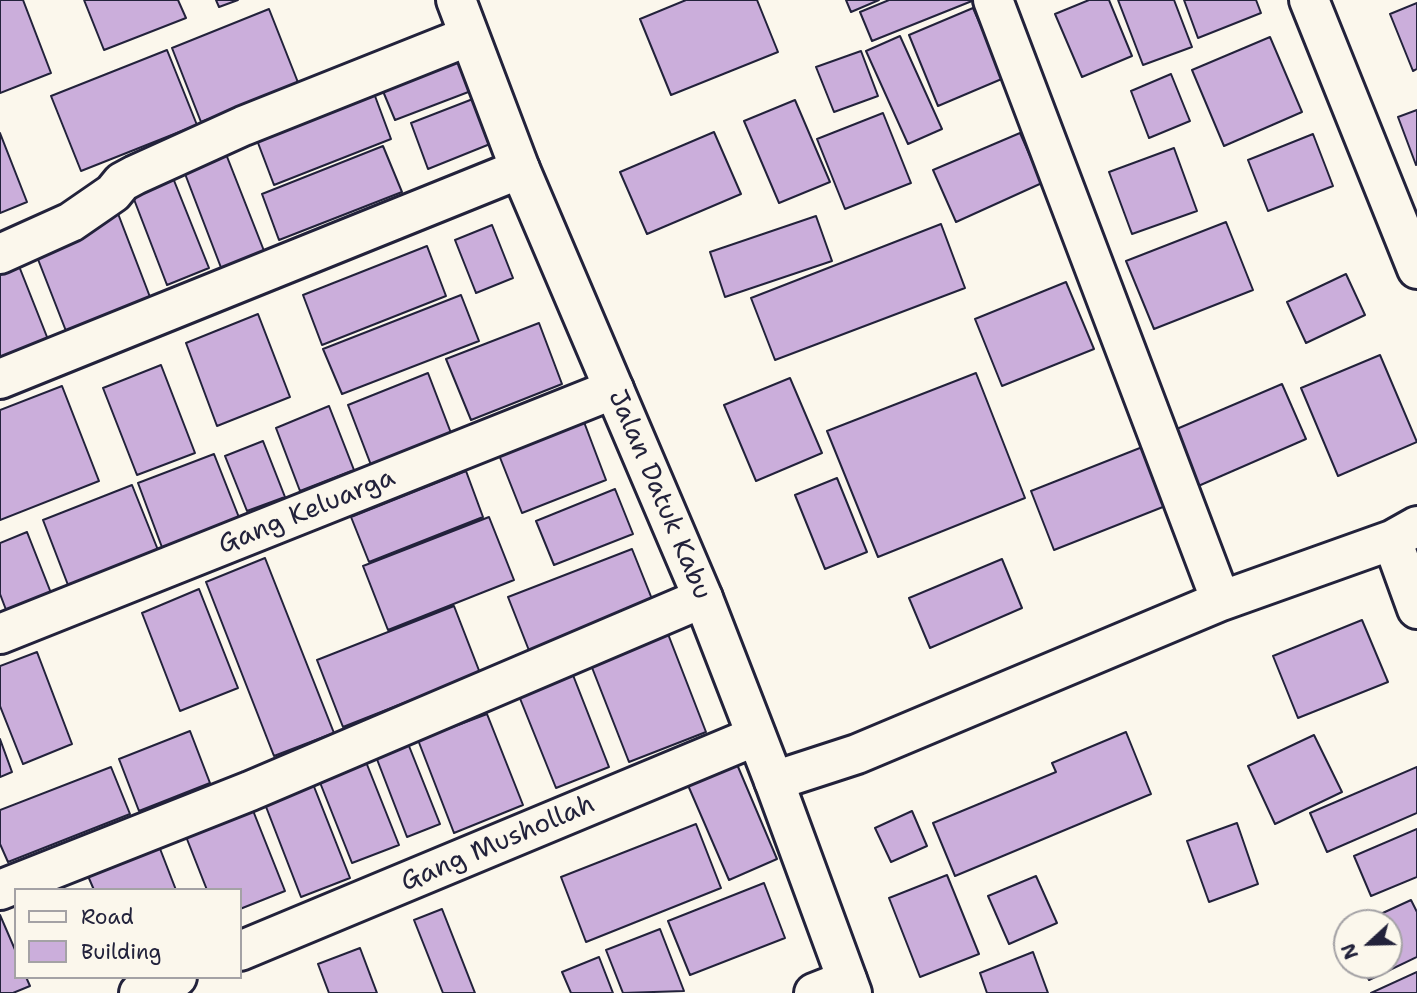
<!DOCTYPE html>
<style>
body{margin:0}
#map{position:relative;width:1417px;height:993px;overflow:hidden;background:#fbf7ec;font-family:"Shantell Sans",sans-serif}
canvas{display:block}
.legend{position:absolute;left:14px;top:888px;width:228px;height:91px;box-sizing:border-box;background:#fbf7ec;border:2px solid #a4a2a5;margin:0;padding:9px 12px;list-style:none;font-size:21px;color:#22223b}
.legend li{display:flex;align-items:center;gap:14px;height:35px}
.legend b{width:35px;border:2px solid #a4a2a5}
.north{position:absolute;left:1333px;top:909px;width:70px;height:70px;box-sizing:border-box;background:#fbf7ec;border:2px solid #a4a2a5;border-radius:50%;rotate:248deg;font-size:19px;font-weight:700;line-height:28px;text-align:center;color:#22223b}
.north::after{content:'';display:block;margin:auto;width:24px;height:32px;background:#22223b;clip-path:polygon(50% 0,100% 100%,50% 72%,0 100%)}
</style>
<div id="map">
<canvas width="1417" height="993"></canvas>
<ul class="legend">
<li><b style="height:9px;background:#fbf7ec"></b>Road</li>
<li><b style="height:19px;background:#cbaedb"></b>Building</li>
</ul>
<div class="north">N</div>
</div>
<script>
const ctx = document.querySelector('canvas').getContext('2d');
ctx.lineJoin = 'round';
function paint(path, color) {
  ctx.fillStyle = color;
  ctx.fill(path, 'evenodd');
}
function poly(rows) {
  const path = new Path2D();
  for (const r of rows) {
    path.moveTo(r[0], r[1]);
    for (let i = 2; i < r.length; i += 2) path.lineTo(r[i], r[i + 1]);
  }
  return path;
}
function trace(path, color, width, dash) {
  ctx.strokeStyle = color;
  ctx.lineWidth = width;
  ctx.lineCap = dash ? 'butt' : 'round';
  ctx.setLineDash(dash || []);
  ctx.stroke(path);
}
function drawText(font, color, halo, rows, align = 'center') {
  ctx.font = font + ' "Shantell Sans",sans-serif';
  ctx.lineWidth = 5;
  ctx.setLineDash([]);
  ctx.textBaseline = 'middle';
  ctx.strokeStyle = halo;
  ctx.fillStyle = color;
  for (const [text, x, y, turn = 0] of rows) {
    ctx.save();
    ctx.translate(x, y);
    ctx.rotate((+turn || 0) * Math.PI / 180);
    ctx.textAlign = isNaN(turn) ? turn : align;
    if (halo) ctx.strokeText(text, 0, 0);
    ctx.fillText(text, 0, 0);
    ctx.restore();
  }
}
const building = poly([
 [0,0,23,0,51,73,0,93,0,0],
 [84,0,178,0,186,18,104,50,84,0],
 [216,0,238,0,219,7,216,0],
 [686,0,757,0,778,52,671,95,640,19,686,0],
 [846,0,879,0,851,12,846,0],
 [889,0,972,0,972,1,872,41,860,12,889,0],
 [1089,0,1109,0,1132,56,1082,77,1055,14,1089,0],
 [1118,0,1174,0,1192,47,1143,65,1118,0],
 [1184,0,1256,0,1261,13,1198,38,1184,0],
 [1417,3,1417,69,1413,71,1390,14,1417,3],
 [973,8,1004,78,938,106,909,35,973,8],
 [269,9,299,85,201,122,172,48,269,9],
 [900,36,942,129,908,144,866,51,900,36],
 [1270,37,1302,112,1224,146,1192,70,1270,37],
 [167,50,197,125,81,171,51,96,167,50],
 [861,51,878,96,834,112,816,67,861,51],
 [457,54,471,91,395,120,380,84,457,54],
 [1171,74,1190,121,1149,138,1131,91,1171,74],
 [372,88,391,139,274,185,255,135,372,88],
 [478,97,495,142,428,169,411,123,478,97],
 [795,100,830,182,779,203,744,121,795,100],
 [1417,110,1417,164,1416,165,1398,117,1417,110],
 [883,113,911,183,845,209,817,139,883,113],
 [714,132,741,194,647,234,620,172,714,132],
 [0,133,27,202,0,213,0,133],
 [1020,133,1042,183,956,222,933,170,1020,133],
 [1313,134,1333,186,1268,211,1248,160,1313,134],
 [383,146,402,192,279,240,262,194,383,146],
 [1174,148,1197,211,1132,234,1109,172,1174,148],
 [224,149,268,261,225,278,182,166,224,149],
 [171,173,209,268,167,285,130,189,171,173],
 [117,211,150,297,66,331,32,244,117,211],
 [816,216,832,261,725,297,710,252,816,216],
 [1226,222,1253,290,1154,329,1126,261,1226,222],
 [941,224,965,288,775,360,751,298,941,224],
 [492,225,513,278,476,293,455,240,492,225],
 [427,246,446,296,322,345,303,295,427,246],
 [15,256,51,347,0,367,0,262,15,256],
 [1346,274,1365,315,1306,343,1287,302,1346,274],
 [1066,282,1094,349,1002,386,975,319,1066,282],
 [461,295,479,341,342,394,323,349,461,295],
 [258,314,290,397,217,426,186,343,258,314],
 [539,323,562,384,471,420,446,359,539,323],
 [1380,355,1417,442,1338,476,1301,388,1380,355],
 [161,365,195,453,137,475,103,388,161,365],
 [428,373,451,433,371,465,348,405,428,373],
 [976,373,1025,498,878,557,827,431,976,373],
 [790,378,822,453,756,481,724,405,790,378],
 [1282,384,1306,439,1196,487,1172,431,1282,384],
 [62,386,99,481,0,520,0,410,62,386],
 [329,406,354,470,300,491,276,428,329,406],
 [584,422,606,480,522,513,499,455,584,422],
 [263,441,285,497,247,511,225,456,263,441],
 [1150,444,1173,503,1054,550,1031,491,1150,444],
 [214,454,240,520,163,550,138,483,214,454],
 [466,471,483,517,369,562,351,517,466,471],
 [837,478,867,552,825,569,795,495,837,478],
 [132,485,158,550,68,585,43,520,132,485],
 [615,489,633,534,554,565,536,521,615,489],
 [489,517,514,580,388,630,363,566,489,517],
 [27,532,53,598,8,615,0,594,0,543,27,532],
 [632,549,654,604,530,653,508,597,632,549],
 [265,558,334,733,274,756,206,582,265,558],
 [1002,559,1022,608,930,648,909,598,1002,559],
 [199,589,238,688,180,711,142,613,199,589],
 [454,606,480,673,343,727,317,660,454,606],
 [1362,620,1388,682,1298,718,1273,656,1362,620],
 [668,634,706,732,629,762,591,665,668,634],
 [37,652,72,744,23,764,0,706,0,666,37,652],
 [571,670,609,767,556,788,517,691,571,670],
 [487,714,523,805,454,833,418,740,487,714],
 [190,731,210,783,139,811,119,759,190,731],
 [1126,732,1151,794,955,876,933,823,1056,772,1052,763,1126,732],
 [1314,735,1342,792,1275,824,1248,766,1314,735],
 [405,736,440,824,407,837,373,749,405,736],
 [0,739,12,772,0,777,0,739],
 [366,762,399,845,352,863,319,780,366,762],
 [736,762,777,859,729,880,687,783,736,762],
 [111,767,130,814,8,862,0,844,0,810,111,767],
 [1417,767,1417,813,1327,852,1310,813,1417,767],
 [311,779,350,878,301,897,263,799,311,779],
 [250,803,285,891,240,909,240,890,207,890,183,829,250,803],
 [912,811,927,846,891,862,875,828,912,811],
 [1237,823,1258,884,1209,902,1187,841,1237,823],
 [696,824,721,888,586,942,561,877,696,824],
 [1417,829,1417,877,1371,896,1354,856,1417,829],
 [157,841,176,890,94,890,85,869,157,841],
 [947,875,979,954,920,977,889,898,947,875],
 [1036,876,1057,923,1009,944,988,896,1036,876],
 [764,883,785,938,690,975,668,921,764,883],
 [1411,900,1417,912,1417,957,1369,980,1362,965,1389,965,1389,923,1361,923,1411,900],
 [442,909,475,993,443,993,414,920,442,909],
 [0,915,16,952,16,977,26,977,30,986,13,993,0,993,0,915],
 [660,929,684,991,623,993,606,950,660,929],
 [360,948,377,993,329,993,318,964,360,948],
 [1033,952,1048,993,987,993,980,973,1033,952],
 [599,957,613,993,571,993,562,972,599,957],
 [1417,972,1417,993,1371,993,1417,972]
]);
paint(building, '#cbaedb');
trace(building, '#22223b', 2);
const street = poly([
 [993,0,1221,601],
 [1309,0,1417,269],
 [0,254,71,222,113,193,122,182,135,175,243,126,469,36],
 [0,379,520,169],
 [1392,540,1417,609],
 [0,634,614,389],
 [774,781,857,754,1221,601,1392,540,1417,526],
 [0,890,250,791,703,598],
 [240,951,756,736],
 [139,993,177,977],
 [814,993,847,980]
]);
const secondary = poly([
 [456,0,520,169,703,598,774,781,852,993]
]);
trace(street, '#22223b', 44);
trace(secondary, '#22223b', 44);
trace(street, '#fbf7ec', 38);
trace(secondary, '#fbf7ec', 38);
drawText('26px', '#22223b', '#fbf7ec', [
 ["Jalan Datuk Kabu",659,495,67],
 ["Gang Keluarga",307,512,-22],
 ["Gang Mushollah",498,844,-23]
]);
</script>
